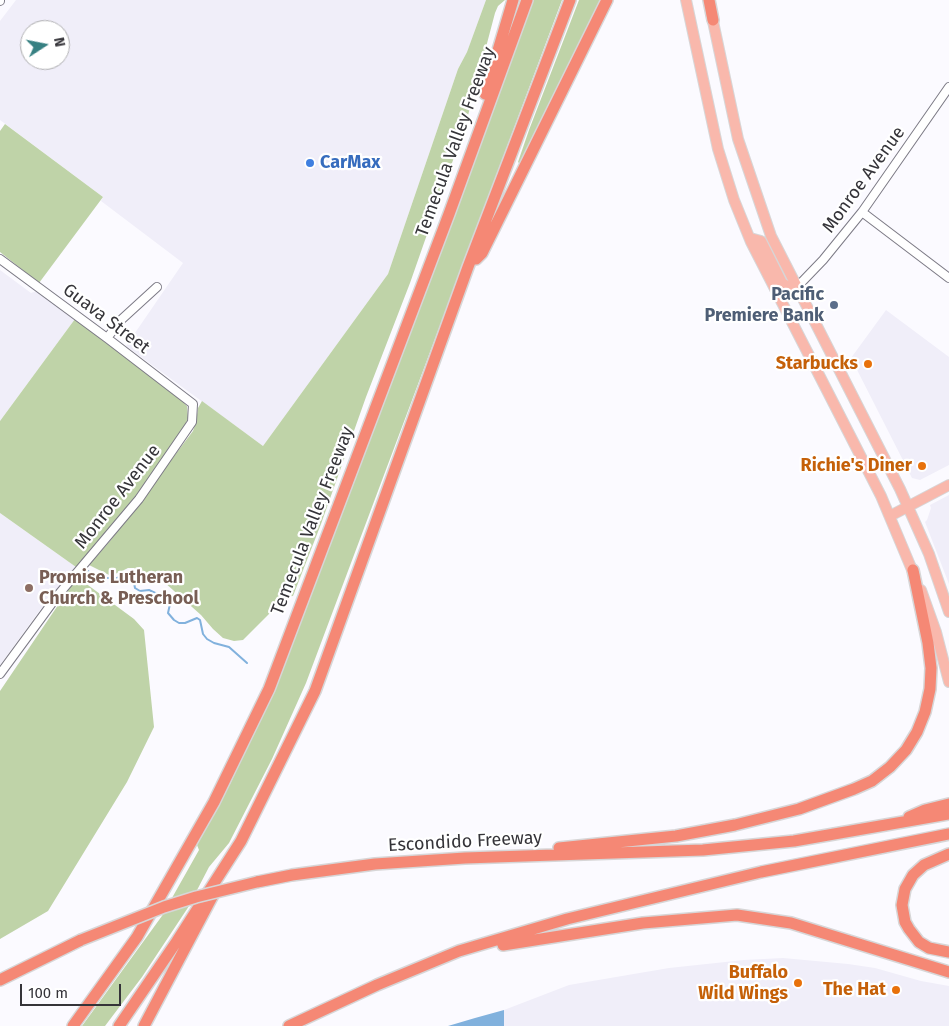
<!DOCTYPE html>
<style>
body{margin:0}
#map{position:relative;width:949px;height:1026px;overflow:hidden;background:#fbfaff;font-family:"Fira Sans",sans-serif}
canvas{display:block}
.north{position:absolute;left:20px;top:20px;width:50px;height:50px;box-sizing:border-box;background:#fff;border:1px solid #aeaeb0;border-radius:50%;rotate:79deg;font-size:14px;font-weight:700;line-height:20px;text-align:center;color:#353439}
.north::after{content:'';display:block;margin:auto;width:18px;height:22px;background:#378082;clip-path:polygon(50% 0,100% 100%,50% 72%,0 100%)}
.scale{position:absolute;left:20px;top:984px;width:101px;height:22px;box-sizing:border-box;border:2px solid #353439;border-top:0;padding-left:6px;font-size:15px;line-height:18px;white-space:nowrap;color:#353439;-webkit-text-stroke:4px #fff;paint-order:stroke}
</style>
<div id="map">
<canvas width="949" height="1026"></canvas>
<div class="north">N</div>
<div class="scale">100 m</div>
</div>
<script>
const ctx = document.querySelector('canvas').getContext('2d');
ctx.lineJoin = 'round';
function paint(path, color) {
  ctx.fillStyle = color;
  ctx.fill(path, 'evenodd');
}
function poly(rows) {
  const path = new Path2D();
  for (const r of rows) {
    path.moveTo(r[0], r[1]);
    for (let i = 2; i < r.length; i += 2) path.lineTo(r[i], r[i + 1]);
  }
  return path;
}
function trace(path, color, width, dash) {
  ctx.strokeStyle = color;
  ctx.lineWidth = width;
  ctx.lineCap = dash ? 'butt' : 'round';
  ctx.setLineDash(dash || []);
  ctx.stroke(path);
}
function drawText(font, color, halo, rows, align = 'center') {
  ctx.font = font + ' "Fira Sans",sans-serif';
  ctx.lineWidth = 4.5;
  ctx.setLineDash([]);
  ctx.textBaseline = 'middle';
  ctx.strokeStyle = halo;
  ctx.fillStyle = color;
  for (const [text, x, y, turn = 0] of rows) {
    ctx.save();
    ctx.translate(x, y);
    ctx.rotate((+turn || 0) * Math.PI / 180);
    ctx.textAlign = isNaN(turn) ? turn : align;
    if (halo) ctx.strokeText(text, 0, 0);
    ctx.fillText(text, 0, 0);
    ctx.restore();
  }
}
paint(poly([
 [16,0,486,0,467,52,458,69,388,274,263,446,126,346,183,263,101,201,103,197,0,120,0,21],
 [30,30,60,30,60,60,30,60],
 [0,270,31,293,37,291,41,293,75,319,0,421],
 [886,310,949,357,949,465,920,480,912,478,851,358],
 [949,495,949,584,925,522,927,520,931,508,930,505],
 [0,513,76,567,40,610,0,665],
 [783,958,848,964,875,968,921,981,949,986,949,1026,504,1026,504,1010,569,985,669,968,744,960]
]), '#f0eef9');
paint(poly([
 [486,0,505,0,498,6,495,13,466,123,410,283,366,397,321,524,293,596,286,597,243,640,234,641,223,638,213,629,201,615,164,582,153,584,134,568,128,568,118,573,109,575,89,565,110,541,193,431,196,422,198,408,202,401,263,446,388,274,458,69,467,52],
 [533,0,562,0,306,683,272,759,229,843,209,867,195,894,168,905,199,850,197,845,230,784,271,696,355,479],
 [579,0,600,0,521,163,519,163,518,162,529,130],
 [5,124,103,197,39,283,0,252,0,131],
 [75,319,182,401,187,406,188,418,184,428,137,494,112,526,76,567,0,513,0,421],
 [77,577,134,619,144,630,154,727,127,782,48,911,0,939,0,691],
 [193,900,142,977,105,1026,82,1026,167,909]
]), '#bfd3a8');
paint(poly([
 [504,1010,504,1026,448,1026,475,1018]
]), '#81b1dd');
trace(poly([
 [84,568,92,574,103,578,117,578,125,573,135,573,137,576,134,583,135,588,140,591,149,590,168,599,170,604,168,613,174,620,179,623,185,623,197,618,200,620,203,634,207,639,214,643,229,647,247,663]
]), '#81b1dd', 2);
const minor = poly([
 [0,1,0,0],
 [862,212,949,278],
 [0,259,107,338,193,404,192,422,139,499,58,595,0,674],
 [797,287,823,260,862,212,949,87],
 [107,338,122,319,157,287]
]);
const major = poly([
 [686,0,718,149,734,200,751,242,881,496,915,577],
 [711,12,738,139,771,236,900,489,929,554,949,612],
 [750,238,761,241,782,283,791,289,797,287],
 [890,516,949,485],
 [921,590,936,632,949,682]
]);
const highway = poly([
 [709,0,713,20],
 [485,94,513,0],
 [476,259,482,253,607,0],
 [909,817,925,810,949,804],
 [559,848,676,836,735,825,799,809,854,789,872,781,890,767,906,750,917,732,925,712,930,689,931,668,928,643,913,570],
 [949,854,924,865,913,875,905,889,902,905,905,922,909,929,919,942,929,948,949,952],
 [257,882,292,875,375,864,465,858,703,850,794,841,949,814],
 [503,945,643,923,737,915,791,923,949,972],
 [0,980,81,940],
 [73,1026,137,937,214,802,269,689,449,214,527,0],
 [119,1026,177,941,241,841,315,691,468,267,570,0],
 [144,1026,212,897],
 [289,1026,377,985,459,951,567,919,761,872,949,834]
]);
trace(minor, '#7c7a85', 10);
trace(major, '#d7d6d7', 12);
trace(highway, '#d7d6d7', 14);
trace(minor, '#fff', 8);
trace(major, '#f9b8ac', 10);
trace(highway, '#f58875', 11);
const highwayBridge = poly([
 [81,940,164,907,196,897,257,882]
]);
trace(highwayBridge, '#d7d6d7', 14, []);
trace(highwayBridge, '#f58875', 11);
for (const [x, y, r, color] of [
 [310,163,5,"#3f7fe0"],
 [834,305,5,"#5c6f8a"],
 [868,364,5,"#e8710a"],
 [922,466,5,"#e8710a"],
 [29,588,5,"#8d6e63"],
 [798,983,5,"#e8710a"],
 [896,990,5,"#e8710a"]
]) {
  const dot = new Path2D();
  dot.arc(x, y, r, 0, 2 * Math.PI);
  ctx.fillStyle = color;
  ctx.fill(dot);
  trace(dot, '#fff', 2);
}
drawText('18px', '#353439', '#fff', [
 ["Temecula Valley Freeway",456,142,-70],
 ["Monroe Avenue",864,180,-54],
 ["Guava Street",106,319,37],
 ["Monroe Avenue",118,497,-52],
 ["Temecula Valley Freeway",313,521,-69],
 ["Escondido Freeway",465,842,-3]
]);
drawText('bold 18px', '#366cbe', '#fff', [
 ["CarMax",320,163]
], 'left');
drawText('bold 18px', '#4e5e75', '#fff', [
 ["Pacific",824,295],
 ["Premiere Bank",824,316]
], 'right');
drawText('bold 18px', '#c56008', '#fff', [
 ["Starbucks",858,364],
 ["Richie's Diner",912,466],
 ["Buffalo",788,973],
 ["Wild Wings",788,994],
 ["The Hat",886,990]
], 'right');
drawText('bold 18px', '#785e54', '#fff', [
 ["Promise Lutheran",39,578],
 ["Church & Preschool",39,599]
], 'left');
</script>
